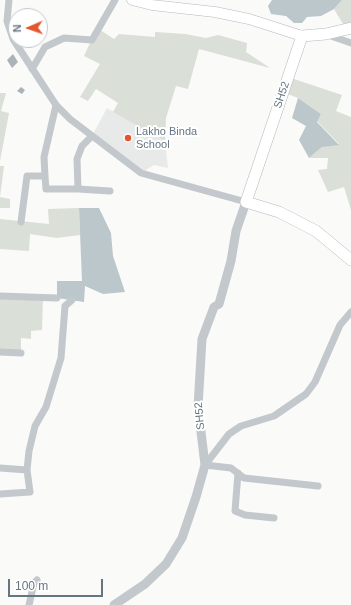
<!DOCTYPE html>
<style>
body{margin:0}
#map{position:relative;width:351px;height:605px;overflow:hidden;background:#fafaf8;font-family:Helvetica,sans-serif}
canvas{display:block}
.north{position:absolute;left:8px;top:8px;width:40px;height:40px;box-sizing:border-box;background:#fff;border:1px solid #c1c8cd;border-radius:50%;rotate:268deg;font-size:11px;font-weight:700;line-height:16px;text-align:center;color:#657683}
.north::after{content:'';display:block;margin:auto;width:14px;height:18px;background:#e4572e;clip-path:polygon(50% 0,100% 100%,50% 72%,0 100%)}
.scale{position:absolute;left:8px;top:579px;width:95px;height:18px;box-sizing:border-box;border:2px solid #657683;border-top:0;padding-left:5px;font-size:12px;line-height:14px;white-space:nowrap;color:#657683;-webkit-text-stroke:3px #fff;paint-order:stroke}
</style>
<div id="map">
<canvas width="351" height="605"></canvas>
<div class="north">N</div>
<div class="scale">100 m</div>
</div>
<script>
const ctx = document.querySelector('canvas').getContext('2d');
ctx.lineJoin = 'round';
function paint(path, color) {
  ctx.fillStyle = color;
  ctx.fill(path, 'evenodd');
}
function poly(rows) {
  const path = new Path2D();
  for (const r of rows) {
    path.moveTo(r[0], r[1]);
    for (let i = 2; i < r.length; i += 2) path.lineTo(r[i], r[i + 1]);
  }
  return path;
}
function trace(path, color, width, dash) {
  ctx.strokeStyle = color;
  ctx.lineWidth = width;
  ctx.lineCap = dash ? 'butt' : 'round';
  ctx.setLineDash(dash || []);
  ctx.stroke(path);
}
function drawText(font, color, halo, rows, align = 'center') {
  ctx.font = font + ' Helvetica,sans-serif';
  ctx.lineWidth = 4;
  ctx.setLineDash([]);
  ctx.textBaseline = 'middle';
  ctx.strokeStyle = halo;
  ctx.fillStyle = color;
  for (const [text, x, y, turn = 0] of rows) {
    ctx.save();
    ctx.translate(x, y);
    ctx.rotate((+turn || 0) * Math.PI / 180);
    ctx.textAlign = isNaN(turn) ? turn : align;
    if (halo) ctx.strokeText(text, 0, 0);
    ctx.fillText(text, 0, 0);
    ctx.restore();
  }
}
paint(poly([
 [107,108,165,141,168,168,154,165,141,173,92,136]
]), '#e8e9e9');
paint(poly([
 [342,0,351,0,351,28,346,29,334,9],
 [97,28,114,39,119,34,155,37,155,32,185,34,206,38,218,35,247,43,246,52,270,68,199,49,188,89,176,86,166,118,165,141,113,112,118,103,96,89,88,101,80,97,100,64,84,56],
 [288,77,342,95,336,111,351,117,351,210,344,187,328,192,318,170,327,169,328,158,309,158,322,147,339,144,317,121,321,114,298,98,283,92],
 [0,93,6,93,1,111,9,113,0,161],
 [0,166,4,166,0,197,10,199,10,208,0,208],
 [79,208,80,235,57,238,30,234,29,251,0,249,0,219,49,224,48,209],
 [0,296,43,298,42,330,31,331,31,339,21,338,21,353,0,352]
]), '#dadfd7');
paint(poly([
 [272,0,342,0,334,9,321,16,307,17,302,23,294,23,286,16,271,14,268,6],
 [298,98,321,114,317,122,339,145,322,147,309,158,299,140,306,126,292,118],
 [79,208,99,208,111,233,113,256,125,292,103,294,85,286,84,302,57,298,57,281,82,281]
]), '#bbc7cb');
paint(poly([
 [13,54,18,62,12,68,7,60],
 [21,87,25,90,22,94,17,91]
]), '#aab3b9');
const secondary = poly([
 [132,0,152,5,215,12,249,19,302,36]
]);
const primary = poly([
 [351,28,326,34,302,36,246,202,279,212,316,231,351,260]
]);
trace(secondary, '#b3babf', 11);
trace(primary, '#b5babe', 12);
trace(poly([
 [9,0,7,21,13,39,56,105,70,119,141,173,246,202],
 [328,35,351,43],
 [32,69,45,47,64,38,92,40,115,0],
 [92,136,82,146,77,159,78,189,110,191],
 [45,176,46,189,78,189],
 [21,222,27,176,45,176,44,157,56,105],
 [0,296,57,298],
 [0,352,21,353],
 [205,465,229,434,241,426,274,416,306,394,315,382,340,325,351,312],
 [205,465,231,468,244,478,318,486],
 [0,468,27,470,29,451,35,426,46,407,61,358,65,306,72,300],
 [238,473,235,511,245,515,274,518],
 [0,494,30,492,27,470],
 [29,605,34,583,37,580]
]), '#c3c8cc', 7);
trace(poly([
 [114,605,145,584,166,564,182,538,196,497,205,465,198,407,202,339,214,307,219,304,231,261,236,231,246,202]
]), '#c3c8cc', 9);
trace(secondary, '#fff', 10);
trace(primary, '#fff', 11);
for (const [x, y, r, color] of [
 [128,138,4,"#e4572e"]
]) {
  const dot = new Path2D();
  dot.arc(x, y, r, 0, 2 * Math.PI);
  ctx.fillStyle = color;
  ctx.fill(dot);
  trace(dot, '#fff', 1.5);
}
drawText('11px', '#657683', '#fff', [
 ["SH52",282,95,-71],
 ["SH52",200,416,-95]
]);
drawText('11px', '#657683', '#fff', [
 ["Lakho Binda",136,132],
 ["School",136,145]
], 'left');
</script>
